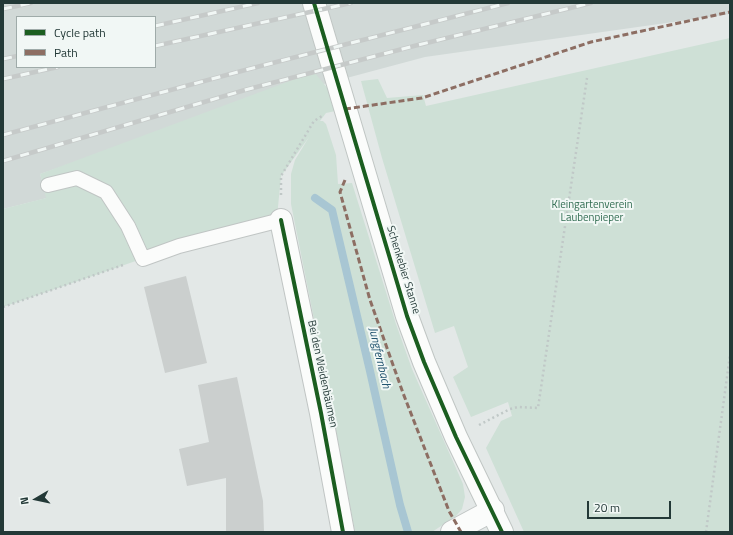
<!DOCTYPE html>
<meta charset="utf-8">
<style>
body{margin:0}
#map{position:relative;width:733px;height:535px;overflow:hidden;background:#e3e8e7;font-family:"Titillium Web",sans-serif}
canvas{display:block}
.frame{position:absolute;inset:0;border:4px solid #233937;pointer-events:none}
.legend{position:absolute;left:16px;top:16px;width:140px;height:52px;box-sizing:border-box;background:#f1f7f5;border:1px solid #9faba9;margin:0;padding:5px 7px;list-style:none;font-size:12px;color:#233937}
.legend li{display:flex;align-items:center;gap:8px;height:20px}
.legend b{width:20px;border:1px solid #9faba9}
.north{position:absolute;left:16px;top:479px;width:40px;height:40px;-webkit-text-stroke:3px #f1f7f5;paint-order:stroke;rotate:261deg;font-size:11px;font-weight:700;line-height:16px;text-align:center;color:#233937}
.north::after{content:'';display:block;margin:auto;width:14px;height:18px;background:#233937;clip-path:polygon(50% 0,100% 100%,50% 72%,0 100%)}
.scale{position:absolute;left:587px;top:501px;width:84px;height:18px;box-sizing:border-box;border:2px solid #233937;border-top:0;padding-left:5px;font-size:12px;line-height:14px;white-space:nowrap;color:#233937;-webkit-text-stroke:3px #f1f7f5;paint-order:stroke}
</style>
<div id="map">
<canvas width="733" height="535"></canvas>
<div class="frame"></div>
<ul class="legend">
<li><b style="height:5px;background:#1b5e20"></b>Cycle path</li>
<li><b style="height:5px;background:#8d6e63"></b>Path</li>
</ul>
<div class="north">N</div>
<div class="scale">20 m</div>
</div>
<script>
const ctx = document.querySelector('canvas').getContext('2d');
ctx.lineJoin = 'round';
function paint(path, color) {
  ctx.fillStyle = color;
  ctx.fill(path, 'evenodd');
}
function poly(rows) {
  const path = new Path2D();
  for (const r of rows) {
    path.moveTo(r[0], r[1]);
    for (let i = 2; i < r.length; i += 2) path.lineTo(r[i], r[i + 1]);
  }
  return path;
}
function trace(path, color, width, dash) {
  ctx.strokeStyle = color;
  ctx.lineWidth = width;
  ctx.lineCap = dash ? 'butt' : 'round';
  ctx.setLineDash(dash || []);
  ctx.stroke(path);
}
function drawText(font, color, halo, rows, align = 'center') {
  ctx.font = font + ' "Titillium Web",sans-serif';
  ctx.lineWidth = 4;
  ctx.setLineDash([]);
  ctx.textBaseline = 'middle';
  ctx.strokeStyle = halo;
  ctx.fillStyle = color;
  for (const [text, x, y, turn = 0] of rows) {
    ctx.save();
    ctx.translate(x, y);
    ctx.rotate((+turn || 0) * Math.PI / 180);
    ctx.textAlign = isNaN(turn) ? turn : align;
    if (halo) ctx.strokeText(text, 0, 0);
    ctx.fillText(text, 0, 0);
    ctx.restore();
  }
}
paint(poly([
 [3,3,730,3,730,14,425,57,242,106,40,174,47,198,3,209],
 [17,17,155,17,155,67,17,67]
]), '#d1d9d7');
paint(poly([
 [730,38,730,532,524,532,486,448,501,421,512,416,508,402,471,417,453,377,468,367,454,326,435,333,382,158,361,81,378,79,387,98,423,95,426,106],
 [314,72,345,109,326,113,320,121,323,121,326,124,336,155,338,184,352,183,396,324,412,369,463,484,465,497,462,509,456,516,432,532,355,532,330,399,291,204,291,174,295,160,309,137,281,176,277,217,179,246,3,307,3,209,46,198,40,174]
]), '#cee0d6');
trace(poly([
 [315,198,332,210,370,371,400,505,408,532]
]), '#a8c6d3', 8);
paint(poly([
 [186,276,207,363,165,373,144,287],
 [237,377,263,501,264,532,226,532,226,478,187,486,179,449,209,442,198,385]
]), '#cbcfce');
const lane = poly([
 [48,185,77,178,106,192,128,226,143,259,179,246,281,220]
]);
const street = poly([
 [281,220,321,413,343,532],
 [452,532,493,510]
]);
const secondary = poly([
 [314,3,407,316,424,362,456,437,502,532]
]);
trace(lane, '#c0c5c4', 16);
trace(street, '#c0c5c4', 24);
trace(secondary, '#c0c6c4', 24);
trace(poly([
 [281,195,281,176,314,121,322,116],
 [3,307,123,265],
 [479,425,510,409,518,407,538,408,587,78],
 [706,532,730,355]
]), '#c0c8c7', 2.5, [2, 3]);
trace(lane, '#fbfcfb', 14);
trace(street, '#fbfcfb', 22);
trace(secondary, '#fbfcfb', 22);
const rail = poly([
 [3,9,31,3],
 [155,26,258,3],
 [155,46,351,3],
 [3,59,17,56],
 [3,79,58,67],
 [3,135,249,69,508,3],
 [3,161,245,90,414,46,591,3]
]);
trace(rail, '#c6cac9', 4.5);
trace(rail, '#f1f7f5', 3, [9]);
trace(poly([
 [345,109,422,98,591,42,730,12],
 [345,180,340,192,370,300,403,393,449,511,461,532]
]), '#8d6e63', 3, [6, 3]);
trace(poly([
 [314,3,407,316,424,362,456,437,502,532],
 [281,220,321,413,343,532]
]), '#1b5e20', 4);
drawText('11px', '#316d52', '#f1f7f5', [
 ["Kleingartenverein",592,205],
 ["Laubenpieper",592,218]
]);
drawText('11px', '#233937', '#f1f7f5', [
 ["Schenkebier Stanne",403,270,73],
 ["Bei den Weidenbäumen",322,374,78]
]);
drawText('italic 12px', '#235570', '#f1f7f5', [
 ["Jungfernbach",379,358,77]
]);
</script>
